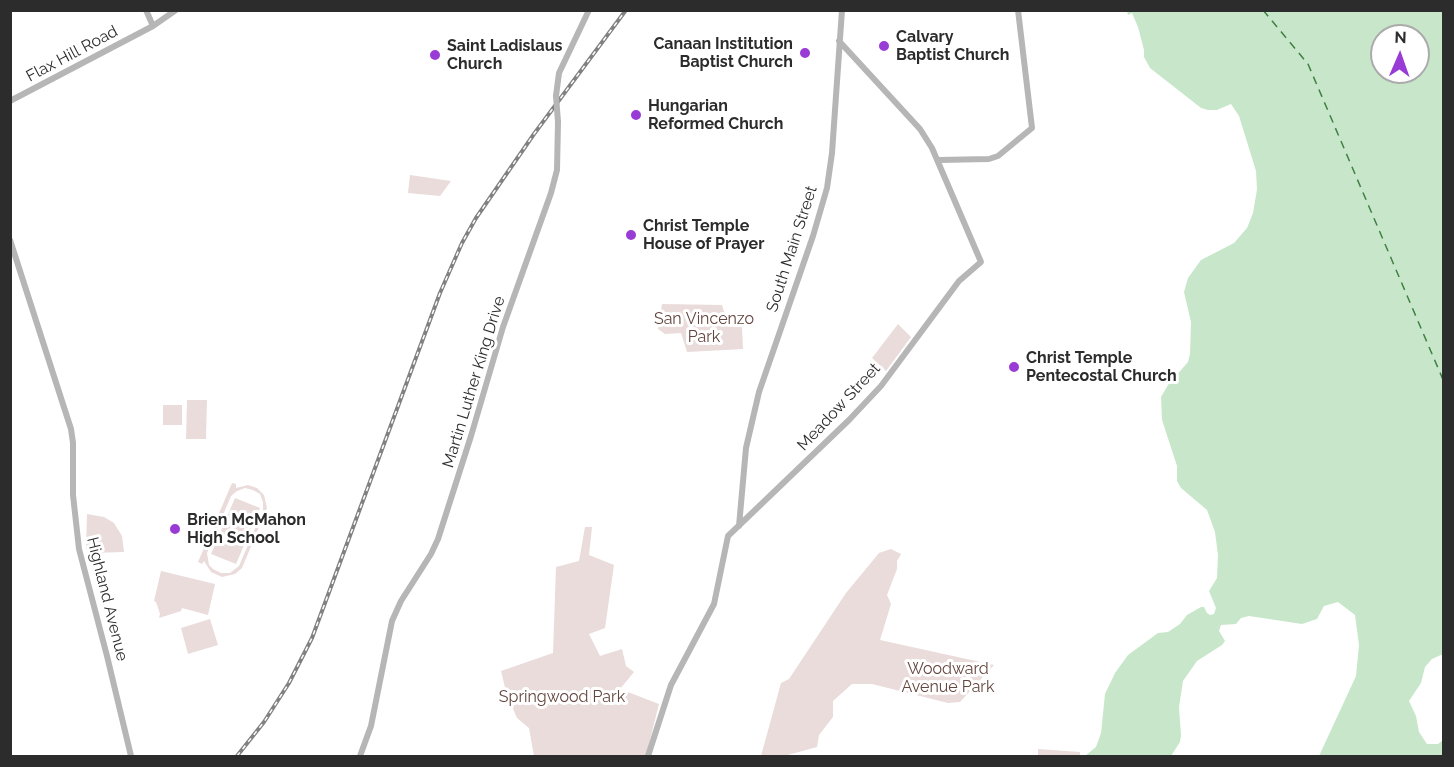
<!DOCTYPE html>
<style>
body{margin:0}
#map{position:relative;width:1454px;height:767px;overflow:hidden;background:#fff;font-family:Raleway,sans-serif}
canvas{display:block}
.frame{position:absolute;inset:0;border:12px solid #2c2c2c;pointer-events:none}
.north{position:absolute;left:1370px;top:24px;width:60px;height:60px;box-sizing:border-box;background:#fff;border:2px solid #ababab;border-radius:50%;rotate:2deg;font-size:16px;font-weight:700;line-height:24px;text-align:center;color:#2c2c2c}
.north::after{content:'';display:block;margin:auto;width:21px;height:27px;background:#983cd5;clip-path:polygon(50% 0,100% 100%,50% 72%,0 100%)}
</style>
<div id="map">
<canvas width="1454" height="767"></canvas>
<div class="frame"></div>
<div class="north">N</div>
</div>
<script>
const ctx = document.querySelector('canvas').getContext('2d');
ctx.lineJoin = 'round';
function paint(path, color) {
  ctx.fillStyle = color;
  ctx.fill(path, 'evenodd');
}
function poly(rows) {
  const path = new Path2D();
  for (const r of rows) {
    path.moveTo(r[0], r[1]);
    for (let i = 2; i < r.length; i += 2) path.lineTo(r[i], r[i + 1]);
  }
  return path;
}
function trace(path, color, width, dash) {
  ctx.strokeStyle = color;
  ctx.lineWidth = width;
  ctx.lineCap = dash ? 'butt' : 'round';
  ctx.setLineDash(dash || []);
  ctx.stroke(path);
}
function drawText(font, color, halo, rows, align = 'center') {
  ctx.font = font + ' Raleway,sans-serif';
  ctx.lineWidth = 6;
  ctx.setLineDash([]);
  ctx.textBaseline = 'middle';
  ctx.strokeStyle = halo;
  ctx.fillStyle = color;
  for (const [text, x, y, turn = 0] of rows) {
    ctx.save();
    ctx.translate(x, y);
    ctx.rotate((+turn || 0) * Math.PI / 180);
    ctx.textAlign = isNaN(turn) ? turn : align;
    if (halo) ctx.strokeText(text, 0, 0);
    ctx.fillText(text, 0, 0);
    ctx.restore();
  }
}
paint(poly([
 [410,175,451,181,440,196,408,193],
 [662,304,722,305,728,326,742,327,743,349,687,352,681,333,665,334,658,329],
 [898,324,911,337,886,371,872,358],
 [187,400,207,400,206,439,186,439],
 [163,405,182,405,182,425,163,425],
 [232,483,236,484,236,488,248,485,257,488,264,495,267,508,242,568,235,574,222,577,211,572,204,561,202,564,198,562],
 [245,488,253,490,260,494,263,502,263,510,239,566,230,573,221,573,213,569,209,565,207,553,231,496,237,491],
 [235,498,260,508,236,564,211,554],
 [87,514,104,517,114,523,122,536,124,552,90,553,86,549],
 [585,527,592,527,589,555,614,565,605,628,589,634,600,656,622,649,626,666,634,672,620,689,659,704,646,756,534,756,529,728,517,718,511,704,511,699,507,696,501,671,553,653,556,567,579,561],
 [891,549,901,554,897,561,897,569,887,595,891,604,880,640,994,665,960,702,948,703,872,684,852,684,833,701,833,717,819,735,817,747,784,756,761,756,781,683,789,679,846,593,879,553],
 [161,571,215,584,208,615,182,608,181,611,159,618,160,614,156,602,154,601],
 [210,619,218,645,188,654,181,628],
 [1038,749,1080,752,1080,756,1038,756]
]), '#e9dcda');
paint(poly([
 [1127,11,1443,11,1443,654,1432,659,1425,667,1421,683,1409,701,1416,716,1419,732,1427,744,1438,744,1443,740,1443,756,1319,756,1356,676,1359,645,1355,615,1338,602,1324,606,1317,619,1302,624,1249,616,1241,618,1236,624,1221,625,1219,631,1225,641,1222,645,1197,661,1183,681,1179,707,1181,735,1180,742,1171,756,1085,756,1096,747,1101,733,1105,694,1115,673,1128,655,1158,633,1168,632,1180,624,1187,615,1201,607,1204,607,1207,613,1210,615,1214,614,1216,608,1209,591,1217,578,1218,555,1215,532,1207,510,1181,488,1177,481,1177,466,1162,420,1161,397,1168,385,1188,362,1190,354,1191,322,1184,292,1188,278,1201,260,1234,243,1247,228,1253,213,1257,189,1256,171,1239,116,1231,104,1217,110,1208,110,1201,108,1150,68,1144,57,1144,50,1138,27,1132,13,1128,15],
 [1382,36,1418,36,1418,72,1382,72]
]), '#c8e7ca');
trace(poly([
 [1263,10,1308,64,1444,382]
]), '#408043', 1.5, [8, 6]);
trace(poly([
 [146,10,153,26],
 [556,96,559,73,589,10],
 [10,101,153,26,176,10],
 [939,160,989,159,998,156,1032,128,1018,10],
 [10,240,71,429,73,443,73,495,79,549,107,656,131,756],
 [739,526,746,448,759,392,813,236,827,188,832,153,842,10],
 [360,756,371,726,392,621,401,601,431,554,438,539,471,436,503,327,551,193,557,170,558,122],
 [648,756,671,685,714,604,728,536,849,420,881,386,959,281,981,262,932,148,920,129,839,41]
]), '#b6b6b6', 6);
const rail = poly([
 [237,756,264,722,289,683,312,638,440,293,462,243,476,218,534,134,626,10]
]);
trace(rail, '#818181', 4);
trace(rail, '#fff', 1.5, [4.5]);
trace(poly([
 [556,96,558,122]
]), '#b6b6b6', 6);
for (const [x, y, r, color] of [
 [884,46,6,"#983cd5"],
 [805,53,6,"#983cd5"],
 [435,55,6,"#983cd5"],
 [636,115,6,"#983cd5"],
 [631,235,6,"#983cd5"],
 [1014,367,6,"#983cd5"],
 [175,529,6,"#983cd5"]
]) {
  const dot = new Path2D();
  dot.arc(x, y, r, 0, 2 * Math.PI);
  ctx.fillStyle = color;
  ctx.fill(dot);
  trace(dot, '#fff', 2);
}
drawText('bold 16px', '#2c2c2c', '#fff', [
 ["Calvary",896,37],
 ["Baptist Church",896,55],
 ["Canaan Institution",793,44,"right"],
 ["Baptist Church",793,62,"right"],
 ["Saint Ladislaus",447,46],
 ["Church",447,64],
 ["Hungarian",648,106],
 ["Reformed Church",648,124],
 ["Christ Temple",643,226],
 ["House of Prayer",643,244],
 ["Christ Temple",1026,358],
 ["Pentecostal Church",1026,376],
 ["Brien McMahon",187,520],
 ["High School",187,538]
], 'left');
drawText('16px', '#2c2c2c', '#fff', [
 ["Flax Hill Road",72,54,-28],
 ["South Main Street",792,249,-72],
 ["Martin Luther King Drive",474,382,-73],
 ["Meadow Street",839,407,-47],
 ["Highland Avenue",107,599,76]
]);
drawText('16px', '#63463e', '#fff', [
 ["San Vincenzo",704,319],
 ["Park",704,337],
 ["Woodward",948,669],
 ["Avenue Park",948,687],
 ["Springwood Park",562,697]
]);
</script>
